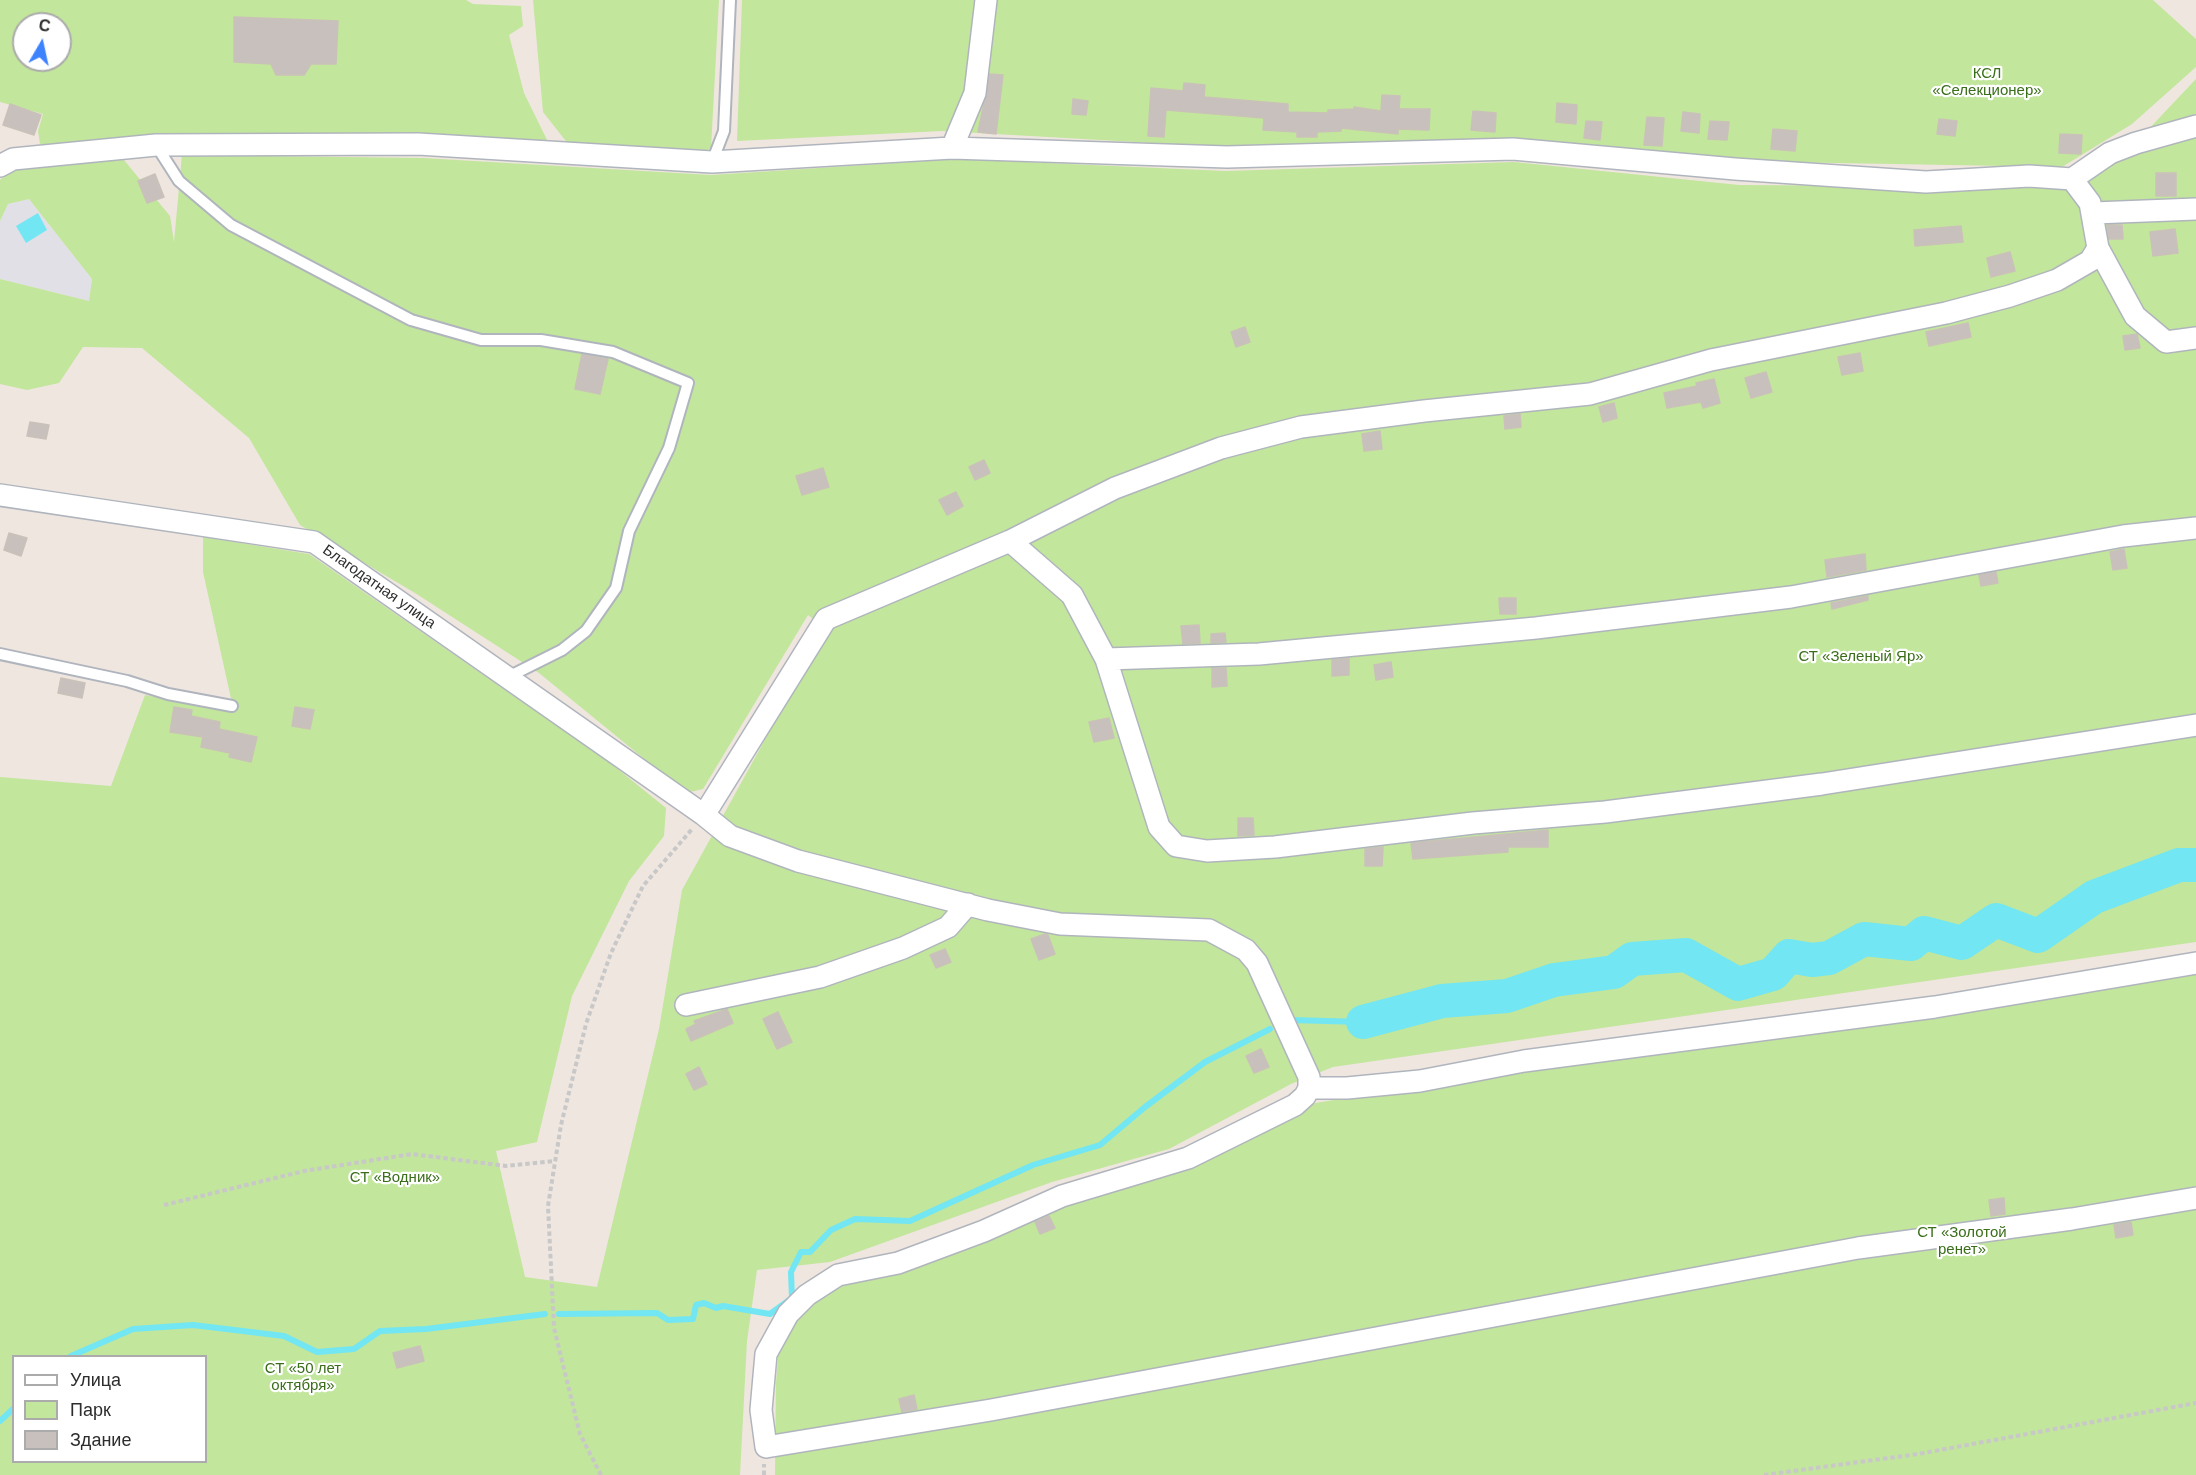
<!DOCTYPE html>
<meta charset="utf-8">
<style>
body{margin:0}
#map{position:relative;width:2196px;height:1475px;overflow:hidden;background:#efe6e0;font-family:Arial,sans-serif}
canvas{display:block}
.legend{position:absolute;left:12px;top:1355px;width:195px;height:108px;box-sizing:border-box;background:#fff;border:2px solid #ababab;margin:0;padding:8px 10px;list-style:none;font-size:18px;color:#2d2d2d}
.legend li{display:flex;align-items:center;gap:12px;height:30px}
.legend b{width:30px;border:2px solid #ababab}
.north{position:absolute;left:12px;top:12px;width:60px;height:60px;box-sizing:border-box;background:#fff;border:2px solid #ababab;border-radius:50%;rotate:9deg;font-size:16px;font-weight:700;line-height:24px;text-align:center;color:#2d2d2d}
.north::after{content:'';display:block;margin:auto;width:21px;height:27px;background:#3e83fe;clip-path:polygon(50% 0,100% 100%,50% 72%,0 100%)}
</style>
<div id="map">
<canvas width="2196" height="1475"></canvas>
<ul class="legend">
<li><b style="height:8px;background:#fff"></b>Улица</li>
<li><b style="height:16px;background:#c2e69c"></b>Парк</li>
<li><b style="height:16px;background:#c7c0bc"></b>Здание</li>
</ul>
<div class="north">С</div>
</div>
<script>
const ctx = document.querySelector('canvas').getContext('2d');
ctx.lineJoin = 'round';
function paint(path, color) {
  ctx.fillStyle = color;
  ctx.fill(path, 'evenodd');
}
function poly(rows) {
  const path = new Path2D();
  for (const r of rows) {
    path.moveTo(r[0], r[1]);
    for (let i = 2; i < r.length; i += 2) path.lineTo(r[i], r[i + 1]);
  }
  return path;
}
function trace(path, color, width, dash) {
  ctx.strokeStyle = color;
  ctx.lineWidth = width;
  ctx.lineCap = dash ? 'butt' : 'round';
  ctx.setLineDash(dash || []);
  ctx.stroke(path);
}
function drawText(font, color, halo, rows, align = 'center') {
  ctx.font = font + ' Arial,sans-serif';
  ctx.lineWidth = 4.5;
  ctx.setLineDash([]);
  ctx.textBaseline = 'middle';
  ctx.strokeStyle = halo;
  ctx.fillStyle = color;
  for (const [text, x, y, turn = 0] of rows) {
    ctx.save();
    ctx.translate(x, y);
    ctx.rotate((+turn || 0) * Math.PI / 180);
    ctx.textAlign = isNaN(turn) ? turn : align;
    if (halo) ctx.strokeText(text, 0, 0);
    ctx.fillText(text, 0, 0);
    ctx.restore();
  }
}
paint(poly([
 [29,199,92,279,89,301,0,279,0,221,8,204]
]), '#e1e0e7');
paint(poly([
 [0,0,466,0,473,4,521,6,523,26,509,35,524,93,550,146,59,149,40,144,38,131,43,114,0,102],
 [24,24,60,24,60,60,24,60],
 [533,0,719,0,711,148,702,153,569,145,543,112],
 [742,0,2153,0,2196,39,2196,67,2132,124,2062,167,1780,162,1602,146,1469,142,1206,146,942,131,737,141],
 [2196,79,2196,942,1333,1067,1291,1084,1169,1149,1052,1182,830,1262,757,1270,747,1341,740,1475,0,1475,0,777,111,786,145,695,234,712,203,572,203,537,309,554,609,762,666,808,664,836,629,881,572,996,537,1142,496,1151,525,1277,597,1287,659,1029,682,890,826,629,808,615,703,789,686,793,539,673,415,593,300,525,249,438,142,348,83,347,59,383,27,390,0,384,0,279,89,301,92,279,29,199,8,204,0,221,0,180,13,167,124,160,170,216,174,242,182,155,423,158,711,175,958,159,1225,171,1514,162,1739,185,1897,186,2063,183,2144,134],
 [14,1356,206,1356,206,1462,14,1462],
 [2196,973,2196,1475,775,1475,776,1383,779,1345,799,1315,831,1288,900,1274,1018,1222,1180,1168,1304,1105,1518,1069]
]), '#c2e69c');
paint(poly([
 [38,213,47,230,26,243,16,226]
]), '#72e6f2');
trace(poly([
 [1290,1020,1363,1022],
 [559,1314,657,1313,668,1320,693,1319,696,1305,704,1303,716,1308,723,1306,770,1314,792,1298,791,1272,801,1252,810,1252,831,1230,855,1219,910,1221,1033,1165,1100,1145,1145,1107,1205,1062,1270,1029],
 [71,1356,133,1329,193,1325,284,1336,317,1352,354,1349,380,1331,426,1329,545,1314],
 [0,1421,14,1408]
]), '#72e6f2', 6);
trace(poly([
 [1363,1022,1442,1001,1507,996,1554,980,1614,972,1632,959,1686,955,1738,984,1773,974,1789,956,1812,960,1829,958,1864,939,1911,944,1924,933,1962,943,1996,920,2038,936,2094,897,2179,865,2196,865]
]), '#72e6f2', 34);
const building = poly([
 [234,17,338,21,336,64,311,64,304,75,276,75,271,64,234,62,234,17],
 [990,74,1003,75,996,134,978,132,990,74],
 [1184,83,1205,85,1204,97,1288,104,1288,112,1328,113,1328,110,1354,109,1354,107,1381,111,1382,95,1400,96,1399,109,1430,109,1429,130,1398,129,1398,134,1341,128,1341,131,1317,132,1317,137,1297,137,1297,132,1263,130,1264,118,1166,110,1164,137,1148,136,1151,88,1183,91,1184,83],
 [1073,99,1088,101,1086,115,1072,114,1073,99],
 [1557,103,1577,105,1576,124,1556,122,1557,103],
 [10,104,41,115,34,135,3,125,10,104],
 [1473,111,1496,113,1495,132,1471,130,1473,111],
 [1683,112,1700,114,1699,133,1681,131,1683,112],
 [1647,117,1664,118,1662,146,1644,145,1647,117],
 [1939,119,1957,121,1955,136,1937,134,1939,119],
 [1586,121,1602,122,1600,140,1584,138,1586,121],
 [1710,121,1729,122,1727,140,1708,139,1710,121],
 [1773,129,1797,131,1795,151,1771,149,1773,129],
 [2060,134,2082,135,2081,154,2059,153,2060,134],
 [2156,173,2176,173,2176,196,2156,196,2156,173],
 [155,174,164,197,147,203,138,181,155,174],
 [2107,225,2122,225,2123,239,2109,239,2107,225],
 [1961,226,1963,242,1915,246,1914,230,1961,226],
 [2175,229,2178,253,2153,256,2150,232,2175,229],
 [2010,252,2015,271,1991,277,1987,258,2010,252],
 [1968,323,1971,337,1929,346,1926,332,1968,323],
 [1245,327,1250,342,1236,347,1231,332,1245,327],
 [2137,334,2140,348,2125,350,2123,336,2137,334],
 [1860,353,1863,371,1842,375,1838,357,1860,353],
 [582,354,608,359,600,394,575,389,582,354],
 [1766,372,1772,392,1751,398,1745,378,1766,372],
 [1714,379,1720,403,1703,408,1701,402,1667,408,1664,393,1697,386,1696,383,1714,379],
 [1614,403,1617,418,1603,422,1599,407,1614,403],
 [1520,414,1521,427,1505,429,1504,416,1520,414],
 [30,422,49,425,46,439,27,436,30,422],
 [1380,431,1382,449,1364,451,1362,434,1380,431],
 [984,460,990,473,975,480,969,467,984,460],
 [823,468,829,487,802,495,796,476,823,468],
 [956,492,963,506,947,515,939,500,956,492],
 [9,533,27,538,21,556,4,550,9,533],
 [2124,549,2127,568,2113,570,2110,552,2124,549],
 [1865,554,1866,570,1827,577,1825,560,1865,554],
 [1996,572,1998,583,1981,586,1979,575,1996,572],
 [1868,596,1868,600,1832,609,1831,603,1868,596],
 [1499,598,1516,598,1516,614,1500,614,1499,598],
 [1199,625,1200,643,1183,644,1181,626,1199,625],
 [1225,633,1226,642,1211,643,1211,634,1225,633],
 [1349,658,1349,675,1332,676,1332,660,1349,658],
 [1391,662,1393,677,1376,680,1374,665,1391,662],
 [1212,668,1226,668,1227,686,1212,687,1212,668],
 [61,678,85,683,82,698,58,693,61,678],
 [174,707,192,710,191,716,220,722,219,729,257,737,251,762,229,757,230,753,201,747,203,737,170,732,174,707],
 [295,707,314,710,310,729,292,726,295,707],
 [1109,718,1114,738,1094,742,1089,722,1109,718],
 [1238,818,1253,818,1254,835,1238,836,1238,818],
 [1548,830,1548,847,1508,847,1508,852,1413,859,1411,843,1548,830],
 [1383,847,1382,866,1365,866,1365,849,1383,847],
 [1045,934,1048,935,1055,954,1039,960,1031,939,1045,934],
 [945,949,951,962,936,968,930,955,945,949],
 [727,1009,733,1023,691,1041,686,1029,696,1024,694,1021,727,1009],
 [778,1012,792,1042,777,1049,763,1019,778,1012],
 [1261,1049,1269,1067,1254,1073,1246,1056,1261,1049],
 [699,1067,707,1084,694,1090,686,1074,699,1067],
 [2004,1198,2005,1214,1991,1216,1989,1200,2004,1198],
 [1049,1216,1055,1228,1040,1234,1035,1222,1049,1216],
 [2131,1222,2133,1235,2116,1238,2114,1225,2131,1222],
 [420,1346,424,1361,397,1368,393,1353,420,1346],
 [914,1395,917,1409,902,1412,899,1399,914,1395]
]);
paint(building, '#c7c0bc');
trace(building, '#cac1b9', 1.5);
const service = poly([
 [156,145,179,181,231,225,411,320,481,340,541,340,613,352,688,383,669,448,629,531,616,588,586,631,562,650,508,677],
 [712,162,724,131,730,0],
 [0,654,127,681,168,694,232,706]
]);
const minor = poly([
 [0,166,13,159,156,145,418,144,712,162,952,148,975,93,986,0],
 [2072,179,2110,153,2136,143,2196,126],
 [2094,213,2196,209],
 [2098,248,2135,316,2166,342,2196,338],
 [0,495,314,542,704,815,730,836,798,861,988,910,1060,924,1209,930,1246,950,1257,963,1309,1077,1309,1088,1305,1096,1295,1105,1188,1158,1062,1196,984,1231,898,1263,838,1275,807,1295,788,1314,766,1354,761,1410,766,1447,991,1410,1858,1248,2072,1219,2196,1198],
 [1010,541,1072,595,1106,659,1159,827,1176,846,1207,851,1275,847,1473,823,1605,812,1822,784,2196,725],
 [1106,659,1259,654,1536,628,1791,597,2123,536,2196,528],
 [704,815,826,619,1010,541,1115,488,1221,448,1301,427,1424,411,1590,394,1711,360,1946,313,2010,296,2057,280,2090,261,2098,248,2090,203,2072,179,2029,176,1926,182,1735,169,1513,149,1227,157,952,148],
 [686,1005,820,977,903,948,948,927,968,904],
 [1309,1088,1347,1088,1420,1081,1524,1061,1935,1007,2196,963]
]);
trace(service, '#b0b5bd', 14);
trace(minor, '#b0b5bd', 24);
trace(poly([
 [164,1205,304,1171,412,1154,506,1166,555,1161],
 [601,1475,580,1434,554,1328,548,1206,561,1125,586,1024,611,953,643,886,693,828],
 [764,1475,764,1464],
 [1764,1475,1918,1454,2196,1403]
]), '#c8c8c8', 4, [4.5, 3]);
trace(service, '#fff', 10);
trace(minor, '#fff', 21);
drawText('15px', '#3a6e19', '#fff', [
 ["КСЛ",1987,74],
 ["«Селекционер»",1987,91],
 ["СТ «Зеленый Яр»",1861,657],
 ["СТ «Водник»",395,1178],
 ["СТ «Золотой",1962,1233],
 ["ренет»",1962,1250],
 ["СТ «50 лет",303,1369],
 ["октября»",303,1386]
]);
drawText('15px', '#2d2d2d', '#fff', [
 ["Благодатная улица",379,587,35]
]);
</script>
